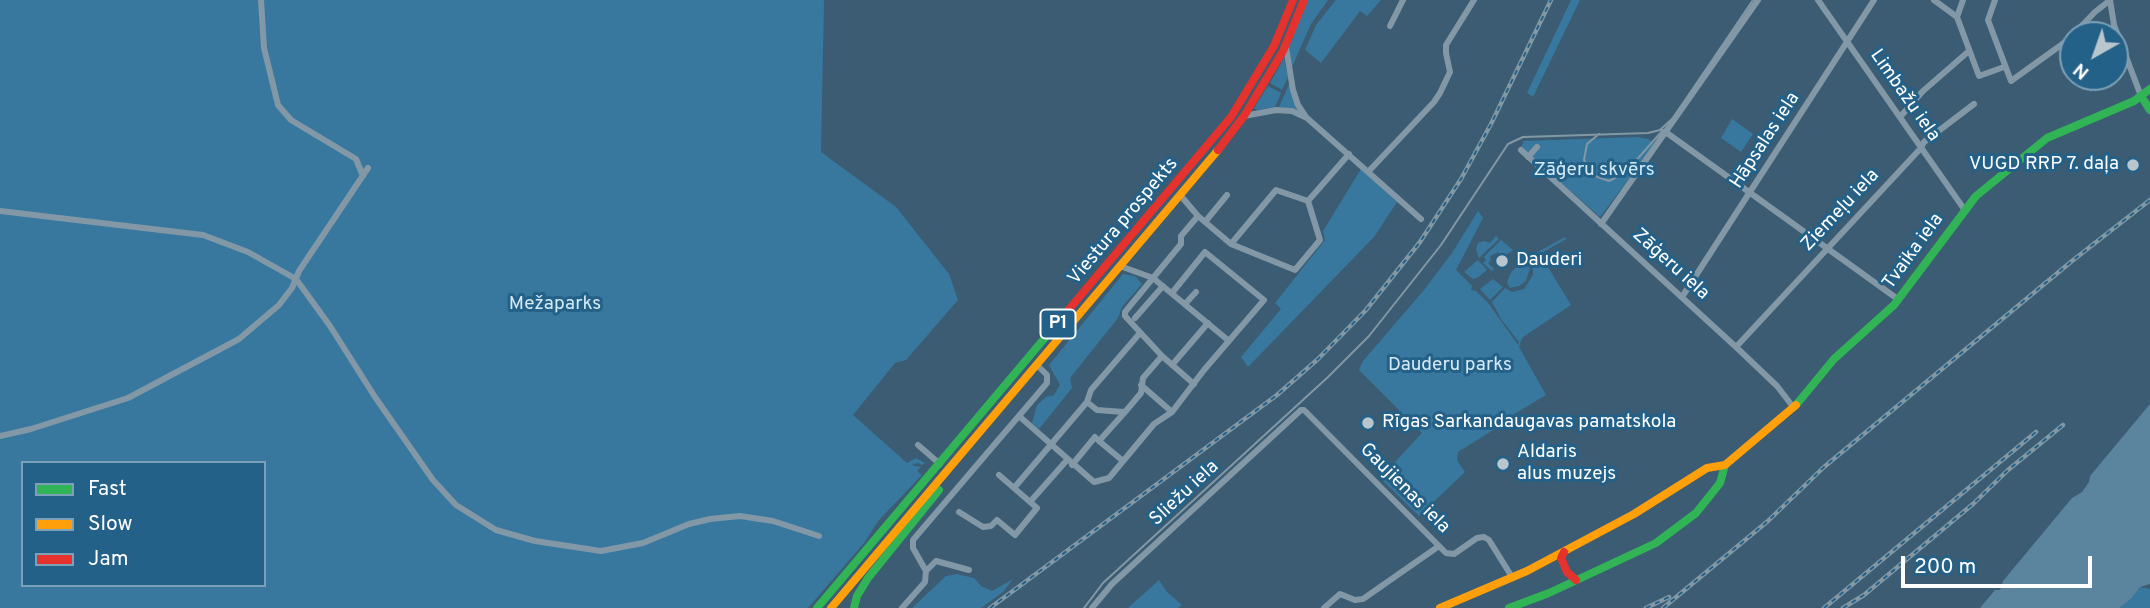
<!DOCTYPE html>
<meta charset="utf-8">
<style>
body{margin:0}
#map{position:relative;width:2150px;height:608px;overflow:hidden;background:#3b5c72;font-family:Overpass,sans-serif}
canvas{display:block}
.legend{position:absolute;left:21px;top:461px;width:245px;height:126px;box-sizing:border-box;background:#246188;border:2px solid #7ca0b8;margin:0;padding:9px 12px;list-style:none;font-size:21px;color:#fff}
.legend li{display:flex;align-items:center;gap:14px;height:35px}
.legend b{width:35px;border:2px solid #7ca0b8}
.north{position:absolute;left:2059px;top:21px;width:70px;height:70px;box-sizing:border-box;background:#246188;border:2px solid #7ca0b8;border-radius:50%;rotate:220deg;font-size:19px;font-weight:700;line-height:28px;text-align:center;color:#fff}
.north::after{content:'';display:block;margin:auto;width:24px;height:32px;background:#bac6ce;clip-path:polygon(50% 0,100% 100%,50% 72%,0 100%)}
.scale{position:absolute;left:1901px;top:556px;width:191px;height:32px;box-sizing:border-box;border:4px solid #fff;border-top:0;padding-left:9px;font-size:21px;line-height:24px;white-space:nowrap;color:#fff;-webkit-text-stroke:5px #246188;paint-order:stroke}
</style>
<div id="map">
<canvas width="2150" height="608"></canvas>
<ul class="legend">
<li><b style="height:9px;background:#30b455"></b>Fast</li>
<li><b style="height:9px;background:#ff9f0a"></b>Slow</li>
<li><b style="height:9px;background:#e5322d"></b>Jam</li>
</ul>
<div class="north">N</div>
<div class="scale">200 m</div>
</div>
<script>
const ctx = document.querySelector('canvas').getContext('2d');
ctx.lineJoin = 'round';
function paint(path, color) {
  ctx.fillStyle = color;
  ctx.fill(path, 'evenodd');
}
function poly(rows) {
  const path = new Path2D();
  for (const r of rows) {
    path.moveTo(r[0], r[1]);
    for (let i = 2; i < r.length; i += 2) path.lineTo(r[i], r[i + 1]);
  }
  return path;
}
function trace(path, color, width, dash) {
  ctx.strokeStyle = color;
  ctx.lineWidth = width;
  ctx.lineCap = dash ? 'butt' : 'round';
  ctx.setLineDash(dash || []);
  ctx.stroke(path);
}
function drawText(font, color, halo, rows, align = 'center') {
  ctx.font = font + ' Overpass,sans-serif';
  ctx.lineWidth = 6;
  ctx.setLineDash([]);
  ctx.textBaseline = 'middle';
  ctx.strokeStyle = halo;
  ctx.fillStyle = color;
  for (const [text, x, y, turn = 0] of rows) {
    ctx.save();
    ctx.translate(x, y);
    ctx.rotate((+turn || 0) * Math.PI / 180);
    ctx.textAlign = isNaN(turn) ? turn : align;
    if (halo) ctx.strokeText(text, 0, 0);
    ctx.fillText(text, 0, 0);
    ctx.restore();
  }
}
paint(poly([
 [0,0,824,0,821,152,896,207,949,274,958,300,906,360,895,363,853,415,907,463,916,458,925,463,922,465,918,463,911,465,921,467,917,471,922,475,879,520,864,543,808,608,0,608],
 [23,463,264,463,264,585,23,585],
 [1307,0,1328,0,1311,24,1292,67,1289,46],
 [1336,0,1381,0,1367,16,1360,11,1321,63,1305,50,1316,25],
 [1571,0,1580,0,1533,97,1527,93],
 [1284,58,1288,77,1282,90,1270,83],
 [1290,82,1301,112,1291,108,1279,107],
 [1268,86,1281,93,1275,107,1257,110,1254,108],
 [1732,119,1753,134,1741,152,1721,138],
 [1638,137,1648,139,1655,144,1600,217,1521,147,1524,141],
 [1361,169,1397,202,1374,237,1248,367,1241,357,1281,309,1275,303,1325,240,1323,231],
 [1478,211,1483,218,1456,270,1472,286,1471,290,1476,291,1489,304,1518,345,1519,342,1501,319,1492,302,1505,288,1512,292,1524,289,1533,275,1532,259,1536,253,1565,237,1566,239,1540,254,1571,305,1529,333,1522,338,1519,347,1546,395,1501,422,1498,427,1458,452,1457,460,1465,472,1419,516,1380,478,1422,433,1359,370,1363,361,1424,290,1452,253],
 [1496,236,1499,239,1479,258,1476,249,1478,243,1484,241,1490,243],
 [1501,240,1513,250,1503,257,1498,252,1490,256,1491,260,1488,263,1494,269,1492,271,1483,263,1486,260,1484,257],
 [1478,260,1487,270,1477,278,1473,279,1464,272],
 [1525,265,1530,268,1526,281,1519,286,1510,288,1507,283,1510,274,1515,268],
 [1123,274,1135,276,1142,284,1122,307,1118,318,1070,378,1072,388,1039,429,1032,423,1037,405,1046,397,1054,395,1060,385,1049,365],
 [1493,279,1503,287,1490,300,1480,289],
 [957,574,974,578,981,586,992,591,1013,579,1003,592,981,608,912,608,946,576],
 [1159,580,1167,592,1182,605,1178,608,1128,608],
 [2140,587,2150,589,2150,608,2119,608,2132,598]
]), '#38789e');
paint(poly([
 [2150,404,2150,584,2140,587,2132,598,2119,608,1980,608,1995,590,2000,590,2003,581,2072,498,2082,492,2089,482,2090,476]
]), '#5b849e');
trace(poly([
 [261,0,264,48,278,105,291,120,356,159,363,176],
 [1818,0,1964,209],
 [1934,0,1957,17],
 [1963,0,1957,17,1979,76,2004,67],
 [1995,0,1988,20,2011,81,2068,40,2095,12,2109,1],
 [2110,0,2114,25,2141,96],
 [1390,26,1403,0],
 [1286,47,1293,90,1298,105,1306,117],
 [1244,116,1276,110,1292,111,1307,118,1421,219],
 [1900,117,1923,91,1969,51],
 [1667,133,1899,300],
 [1521,150,1736,347,1777,386,1794,408],
 [1528,157,1537,147],
 [1368,172,1434,102,1440,93,1450,72,1446,53,1446,45,1474,0],
 [1181,196,1198,216,1231,244,1295,270,1320,240,1308,201,1349,154],
 [0,211,203,235,248,252,296,279,330,326,375,397,433,480,456,505,496,530,535,541,601,551,643,543,689,524,710,519,740,516,773,521,819,536],
 [1205,222,1227,195],
 [1601,224,1758,0],
 [1231,244,1276,190,1308,201],
 [1120,266,1153,278,1229,341],
 [1682,297,1874,0],
 [1185,304,1196,292],
 [1135,318,1163,286],
 [1736,347,1921,148,1924,142,1974,104],
 [1172,365,1208,323],
 [1194,384,1162,356,1125,316,1125,312,1181,244,1181,236,1198,216],
 [1141,385,1172,412],
 [1087,402,1097,410,1124,412],
 [1019,416,1094,482,1109,478,1154,424,1172,412,1204,370,1264,300,1205,252,1172,293],
 [0,436,31,429,128,398,239,339,279,305,292,288,299,271,368,168],
 [1099,441,1123,461],
 [918,445,940,464],
 [1072,465,1095,437,1099,441,1125,412,1141,393,1143,378,1162,356],
 [1014,488,1087,402,1091,390,1140,333],
 [1030,502,1067,460],
 [959,512,983,527,991,526,997,520,1015,535,1037,508,999,475],
 [969,570,936,561,926,571,913,548,913,540,1047,383,1047,375,1037,365],
 [902,608,925,582,926,571],
 [1092,608,1112,584,1301,410,1304,410,1446,553,1454,554,1477,538,1484,537,1489,540,1512,577],
 [1324,608,1340,594,1355,600,1363,599,1439,546]
]), '#8298a6', 6);
trace(poly([
 [2141,96,2150,110],
 [1796,405,1834,359,1894,305,1976,196,2047,138,2134,101,2150,89],
 [817,608,1049,333],
 [854,608,857,596,868,578,939,490],
 [1509,608,1549,593,1656,543,1696,513,1720,483,1725,465]
]), '#30b455', 8);
trace(poly([
 [831,608,1218,150],
 [1440,608,1527,571,1634,514,1707,468,1725,465,1796,405]
]), '#ff9f0a', 8);
trace(poly([
 [1218,150,1244,116,1283,51,1304,0],
 [1049,333,1231,117,1274,46,1293,0],
 [1564,552,1561,558,1567,572,1576,580]
]), '#e5322d', 8);
trace(poly([
 [1599,134,1587,144,1584,160,1592,175,1609,181,1625,173,1663,130],
 [1084,608,1103,583,1328,377,1369,336,1441,245,1508,144,1523,137,1648,133,1660,130,1673,118,1753,0]
]), '#8298a5', 2);
const rail = poly([
 [990,608,1277,395,1318,359,1366,310,1420,242,1461,179,1491,124,1551,0],
 [1646,608,1669,597],
 [1663,608,1768,521,1824,467,2072,261,2150,200],
 [1824,608,2036,432],
 [1843,608,1864,595,1973,504,2008,470,2063,425]
]);
trace(rail, '#8298a5', 4.5);
trace(rail, '#246188', 2, [5]);
for (const [x, y, r, color] of [
 [2133,165,7,"#bac6ce"],
 [1502,261,7,"#bac6ce"],
 [1368,423,7,"#bac6ce"],
 [1503,464,7,"#bac6ce"]
]) {
  const dot = new Path2D();
  dot.arc(x, y, r, 0, 2 * Math.PI);
  ctx.fillStyle = color;
  ctx.fill(dot);
  trace(dot, '#246188', 2.5);
}
for (const [x, y, w] of [
 [1058,324,35]
]) {
  const box = new Path2D();
  box.roundRect(x - w / 2, y - 14.5, w, 29, 5);
  ctx.fillStyle = '#246188';
  ctx.fill(box);
  trace(box, '#fff', 2);
}
drawText('bold 18px', '#fff', null, [
 ["P1",1058,324]
]);
drawText('19px', '#fff', '#246188', [
 ["Limbažu iela",1904,96,55],
 ["Hāpsalas iela",1766,141,-57],
 ["Ziemeļu iela",1841,211,-47],
 ["Viestura prospekts",1124,222,-50],
 ["Tvaika iela",1914,252,-54],
 ["Zāģeru iela",1670,265,42],
 ["Gaujienas iela",1404,489,45],
 ["Sliežu iela",1185,494,-43]
]);
drawText('19px', '#fff', '#246188', [
 ["VUGD RRP 7. daļa",2119,165,"right"],
 ["Dauderi",1516,261],
 ["Rīgas Sarkandaugavas pamatskola",1382,423],
 ["Aldaris",1517,453],
 ["alus muzejs",1517,475]
], 'left');
drawText('19px', '#d4eaf7', '#246188', [
 ["Zāģeru skvērs",1594,171],
 ["Mežaparks",555,305],
 ["Dauderu parks",1450,366]
]);
</script>
